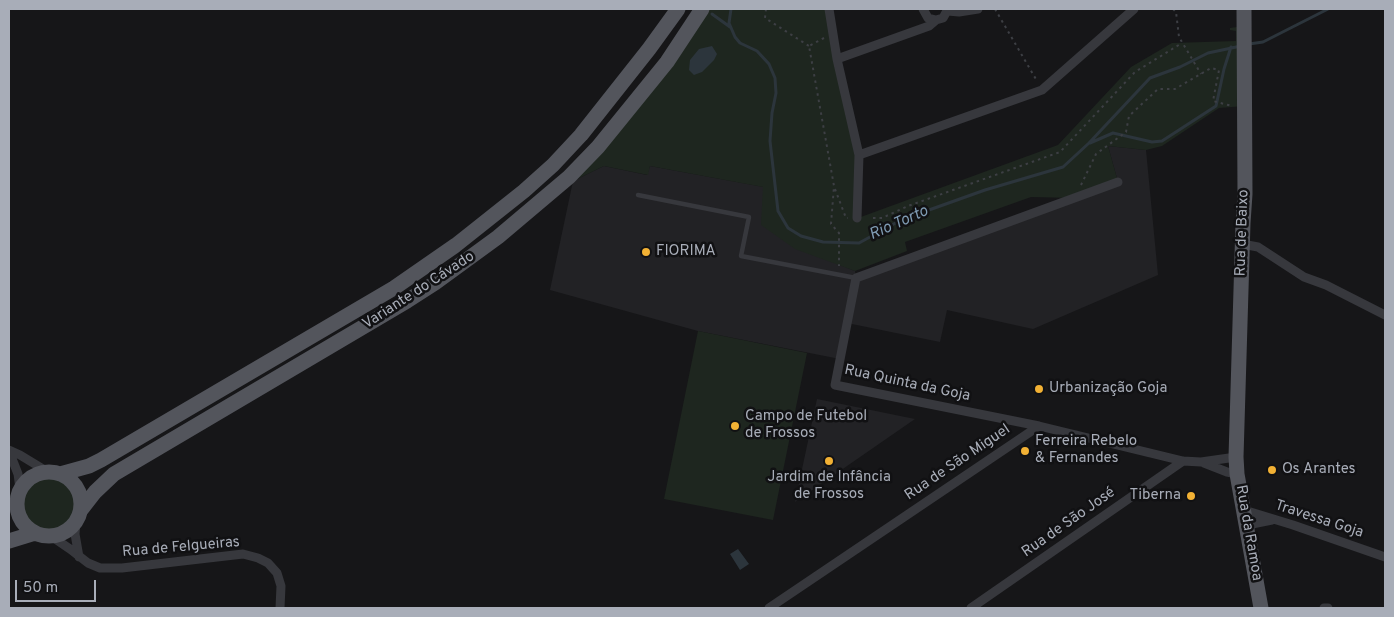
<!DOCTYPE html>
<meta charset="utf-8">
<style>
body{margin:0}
#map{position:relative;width:1394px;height:617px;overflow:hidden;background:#161618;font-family:Overpass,sans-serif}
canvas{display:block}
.frame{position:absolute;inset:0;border:10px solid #a8adb8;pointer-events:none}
.scale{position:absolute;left:15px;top:580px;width:81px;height:22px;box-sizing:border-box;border:2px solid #a8adb8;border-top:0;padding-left:6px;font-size:15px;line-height:18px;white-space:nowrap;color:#a8adb8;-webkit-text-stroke:4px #111113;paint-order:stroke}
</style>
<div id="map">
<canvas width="1394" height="617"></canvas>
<div class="frame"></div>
<div class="scale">50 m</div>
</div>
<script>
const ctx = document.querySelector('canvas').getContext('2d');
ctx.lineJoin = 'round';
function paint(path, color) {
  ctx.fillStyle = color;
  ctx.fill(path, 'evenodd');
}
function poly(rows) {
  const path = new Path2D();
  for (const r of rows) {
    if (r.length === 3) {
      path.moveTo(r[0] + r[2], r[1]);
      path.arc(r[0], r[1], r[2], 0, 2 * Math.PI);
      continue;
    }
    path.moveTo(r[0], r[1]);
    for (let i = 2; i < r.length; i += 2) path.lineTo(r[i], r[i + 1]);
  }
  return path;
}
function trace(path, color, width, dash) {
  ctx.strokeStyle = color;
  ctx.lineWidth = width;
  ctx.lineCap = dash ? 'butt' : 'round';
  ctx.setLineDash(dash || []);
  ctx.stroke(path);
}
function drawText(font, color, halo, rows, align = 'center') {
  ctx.font = font + ' Overpass,sans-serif';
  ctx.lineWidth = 5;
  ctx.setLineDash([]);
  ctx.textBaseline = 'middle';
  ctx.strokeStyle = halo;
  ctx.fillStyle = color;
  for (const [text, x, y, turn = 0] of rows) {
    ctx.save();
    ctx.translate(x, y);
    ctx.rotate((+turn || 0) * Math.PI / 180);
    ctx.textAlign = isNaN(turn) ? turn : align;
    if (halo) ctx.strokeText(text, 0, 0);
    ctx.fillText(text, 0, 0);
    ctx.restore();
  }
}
paint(poly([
 [1108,146,1146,150,1158,275,1033,329,947,310,940,342,847,323,840,359,698,331,550,290,573,181,604,166,647,175,650,166,764,187,838,264,855,271,856,278,1118,182],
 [817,399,915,419,795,502]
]), '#222225');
paint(poly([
 [702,9,829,9,859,155,858,218,1058,145,1131,67,1172,43,1236,41,1236,31,1230,30,1230,28,1244,26,1245,106,1219,108,1162,146,1146,150,1108,146,1118,182,1075,198,1031,197,905,242,907,251,855,271,795,249,761,225,763,187,650,166,648,175,604,166,573,181],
 [698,331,807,353,773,520,664,499],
 [49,504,26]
]), '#1e261f');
paint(poly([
 [712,46,717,54,714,60,702,72,694,75,689,70,690,60,699,49],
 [738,549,749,564,740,570,730,554]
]), '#2c353c');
trace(poly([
 [731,9,729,23,735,37,740,43,757,51,769,64,775,78,776,93,772,113,770,141,778,211,788,228,801,236,823,242,859,243,901,220,985,190,1063,167,1089,143,1150,78,1180,67,1208,53,1241,46],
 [712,14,730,27],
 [1249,44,1263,42,1328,9],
 [1090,143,1113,133,1152,142,1162,141,1216,106,1224,69,1231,47]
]), '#2c353c', 3);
trace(poly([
 [766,9,765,18,809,46],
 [995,9,1037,81],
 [1173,9,1176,12,1179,37,1201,74],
 [824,38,809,46,834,186,831,224,839,233,839,266],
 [1081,185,1096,154,1126,132,1129,116,1158,89,1175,89,1211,68,1219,70,1213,101,1232,106],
 [835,189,846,218,848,218],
 [873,218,882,218,908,206,1060,152,1135,72,1182,43]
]), '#3d3f44', 2, [2.5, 4]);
trace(poly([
 [638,195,749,217,741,256,856,278]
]), '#37383d', 4.5);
trace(poly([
 [829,9,837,59,859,155,857,218],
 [923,9,928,18,936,20,943,18,948,9],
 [948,11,959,12,978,9],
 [837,59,929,26,936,20],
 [859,155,1042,90,1134,9],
 [1118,182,856,278,835,385,1039,426,1183,461,1201,462,1236,457],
 [1242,244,1258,247,1304,277,1326,285,1385,315],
 [9,450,20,455,48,472],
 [9,451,18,474,20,489],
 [1204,463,1227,472,1237,474],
 [1244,510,1293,525,1385,557],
 [76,522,75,534,79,557],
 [1247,525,1272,520],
 [51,536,70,549,88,563,100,568,122,568,243,554,258,558,268,563,277,573,281,586,280,608],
 [769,608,1039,426],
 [971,608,1183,461],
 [1324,608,1328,608]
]), '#37383d', 9);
trace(poly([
 [1244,9,1245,194,1243,223,1236,457,1237,474,1261,608],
 [49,504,32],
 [60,474,89,466,101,460,394,288,456,245,524,191,553,165,581,135,649,49,678,9],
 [81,510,95,492,114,474,407,301,435,283,498,237,569,177,598,147,667,62,702,9],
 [9,541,35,533]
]), '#53555c', 15);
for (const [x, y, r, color] of [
 [646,252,5,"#f2b134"],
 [1039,389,5,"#f2b134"],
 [735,426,5,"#f2b134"],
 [1025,451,5,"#f2b134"],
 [829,461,5,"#f2b134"],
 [1272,470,5,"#f2b134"],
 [1191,496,5,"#f2b134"]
]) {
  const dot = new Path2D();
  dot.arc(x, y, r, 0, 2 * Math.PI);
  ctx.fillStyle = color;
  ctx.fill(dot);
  trace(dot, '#111113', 2);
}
drawText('15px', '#a8adb8', '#111113', [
 ["Rua de Baixo",1243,233,-88],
 ["Variante do Cávado",419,291,-33],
 ["Rua Quinta da Goja",907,384,12],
 ["Rua de São Miguel",958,463,-34],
 ["Travessa Goja",1319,520,18],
 ["Rua de São José",1069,523,-35],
 ["Rua da Ramoa",1248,533,80],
 ["Rua de Felgueiras",181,548,-5]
]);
drawText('15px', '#a8adb8', '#111113', [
 ["FIORIMA",656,252],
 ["Urbanização Goja",1049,389],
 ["Campo de Futebol",745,417],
 ["de Frossos",745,434],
 ["Ferreira Rebelo",1035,442],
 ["& Fernandes",1035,459],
 ["Os Arantes",1282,470],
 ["Jardim de Infância",829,478,"center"],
 ["de Frossos",829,495,"center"],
 ["Tiberna",1181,496,"right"]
], 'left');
drawText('italic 16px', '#7f9bb3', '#111113', [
 ["Rio Torto",899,224,-24]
]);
</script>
